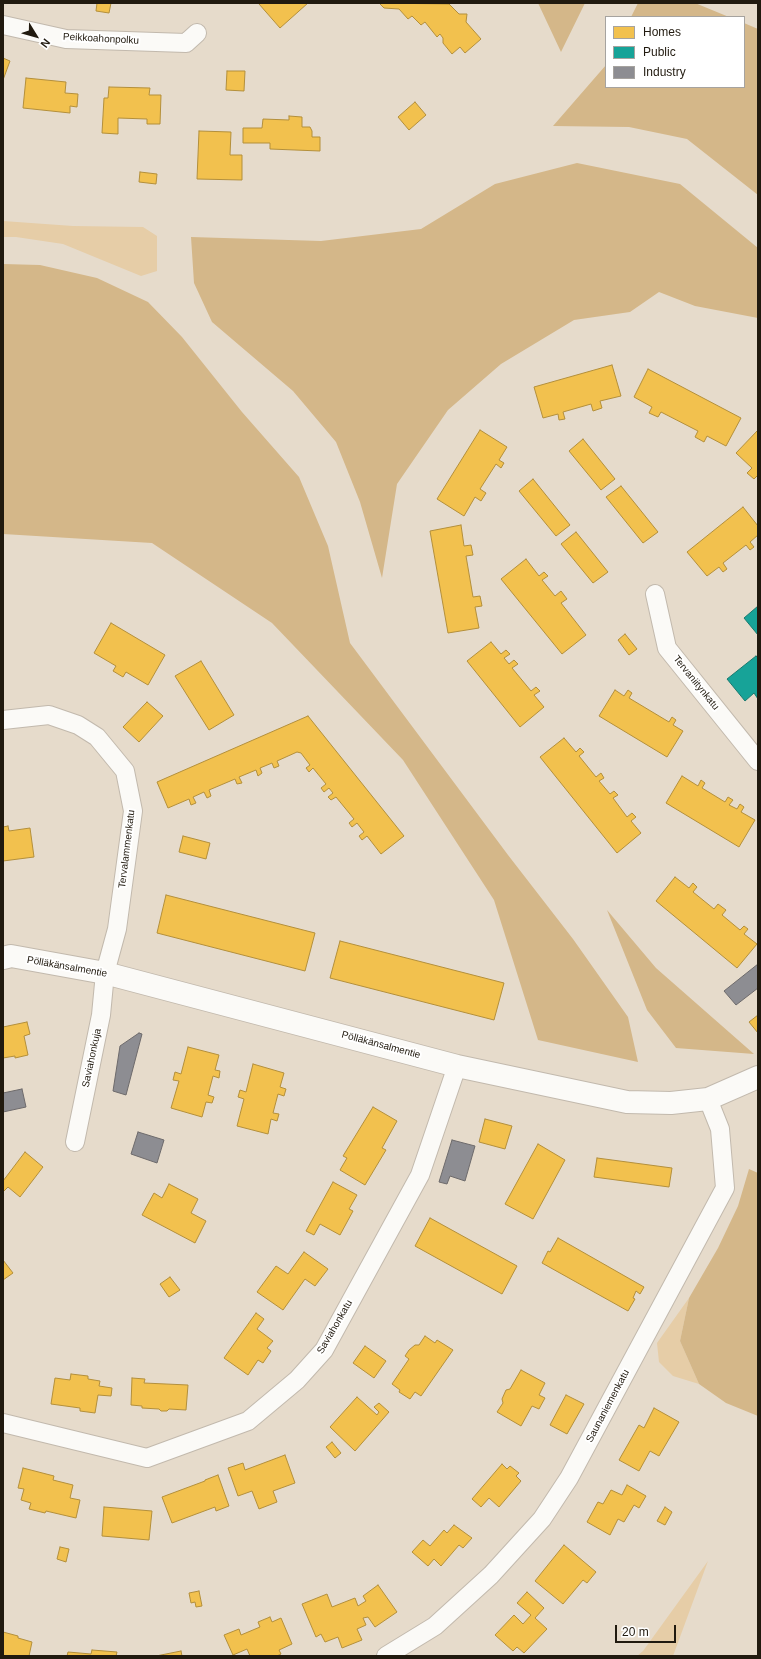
<!DOCTYPE html>
<meta charset="utf-8">
<style>
body{margin:0}
#map{position:relative;width:761px;height:1659px;overflow:hidden;background:#e6dbcb;font-family:Arial,sans-serif}
canvas{display:block}
.frame{position:absolute;inset:0;border:4px solid #211a0f;pointer-events:none}
.legend{position:absolute;left:605px;top:16px;width:140px;height:72px;box-sizing:border-box;background:#fff;border:1px solid #a6a39f;margin:0;padding:5px 7px;list-style:none;font-size:12px;color:#211a0f}
.legend li{display:flex;align-items:center;gap:8px;height:20px}
.legend b{width:20px;border:1px solid #a6a39f}
.north{position:absolute;left:16px;top:16px;width:40px;height:40px;-webkit-text-stroke:3px #fff;paint-order:stroke;rotate:127deg;font-size:11px;font-weight:700;line-height:16px;text-align:center;color:#211a0f}
.north::after{content:'';display:block;margin:auto;width:14px;height:18px;background:#211a0f;clip-path:polygon(50% 0,100% 100%,50% 72%,0 100%)}
.scale{position:absolute;left:615px;top:1625px;width:61px;height:18px;box-sizing:border-box;border:2px solid #211a0f;border-top:0;padding-left:5px;font-size:12px;line-height:14px;white-space:nowrap;color:#211a0f;-webkit-text-stroke:3px #fff;paint-order:stroke}
</style>
<div id="map">
<canvas width="761" height="1659"></canvas>
<div class="frame"></div>
<ul class="legend">
<li><b style="height:11px;background:#f2c14e"></b>Homes</li>
<li><b style="height:11px;background:#17a398"></b>Public</li>
<li><b style="height:11px;background:#8d8d92"></b>Industry</li>
</ul>
<div class="north">N</div>
<div class="scale">20 m</div>
</div>
<script>
const ctx = document.querySelector('canvas').getContext('2d');
ctx.lineJoin = 'round';
function paint(path, color) {
  ctx.fillStyle = color;
  ctx.fill(path, 'evenodd');
}
function poly(rows) {
  const path = new Path2D();
  for (const r of rows) {
    path.moveTo(r[0], r[1]);
    for (let i = 2; i < r.length; i += 2) path.lineTo(r[i], r[i + 1]);
  }
  return path;
}
function trace(path, color, width, dash) {
  ctx.strokeStyle = color;
  ctx.lineWidth = width;
  ctx.lineCap = dash ? 'butt' : 'round';
  ctx.setLineDash(dash || []);
  ctx.stroke(path);
}
function drawText(font, color, halo, rows, align = 'center') {
  ctx.font = font + ' Arial,sans-serif';
  ctx.lineWidth = 4;
  ctx.setLineDash([]);
  ctx.textBaseline = 'middle';
  ctx.strokeStyle = halo;
  ctx.fillStyle = color;
  for (const [text, x, y, turn = 0] of rows) {
    ctx.save();
    ctx.translate(x, y);
    ctx.rotate((+turn || 0) * Math.PI / 180);
    ctx.textAlign = isNaN(turn) ? turn : align;
    if (halo) ctx.strokeText(text, 0, 0);
    ctx.fillText(text, 0, 0);
    ctx.restore();
  }
}
paint(poly([
 [3,221,73,226,143,227,157,236,157,271,141,276,63,244,16,237,3,237],
 [689,1298,680,1341,699,1384,673,1376,659,1362,657,1343],
 [708,1561,673,1656,637,1656,643,1651]
]), '#e6cda7');
paint(poly([
 [538,3,585,3,561,52],
 [638,3,695,3,729,17,631,17],
 [744,23,758,29,758,195,687,139,629,127,553,126,606,65,606,87,744,87],
 [577,163,680,184,758,248,758,318,695,306,659,292,630,312,574,320,501,364,448,410,397,484,382,578,360,502,336,442,293,391,212,322,194,283,191,237,321,241,421,229,495,184],
 [3,264,40,265,97,278,148,302,182,337,242,412,299,477,328,546,350,643,508,855,573,939,628,1017,638,1062,538,1040,494,900,403,760,272,623,152,543,3,534],
 [607,910,656,968,754,1054,676,1048,647,1010],
 [749,1169,758,1173,758,1416,726,1403,699,1384,680,1341,689,1298,718,1248,738,1206]
]), '#d4b789');
const homes = poly([
 [97,3,111,3,109,13,96,11,97,3],
 [260,3,308,3,280,28,259,4,260,3],
 [379,3,449,4,459,14,467,14,466,22,481,39,465,53,460,47,452,54,443,43,443,38,440,34,437,37,425,22,421,25,412,16,408,19,399,9,384,8,379,3],
 [3,58,10,61,3,80,3,58],
 [227,71,245,71,244,91,226,90,227,71],
 [26,78,66,82,65,93,78,94,77,107,70,106,70,113,23,108,26,78],
 [109,87,150,88,149,95,161,95,160,124,147,124,147,119,118,118,118,134,102,133,104,98,108,98,109,87],
 [415,102,426,115,409,130,398,117,415,102],
 [289,116,302,117,302,127,310,127,312,131,312,137,320,137,320,151,270,149,270,143,243,143,243,128,262,128,263,119,289,120,289,116],
 [199,131,231,132,230,155,242,155,242,180,197,179,199,131],
 [140,172,157,174,156,184,139,182,140,172],
 [612,365,621,396,600,401,602,408,593,411,591,404,563,412,565,419,559,420,558,414,543,418,534,387,612,365],
 [648,369,741,418,726,446,707,436,704,442,695,437,698,431,661,412,658,417,649,413,652,407,634,397,648,369],
 [480,430,507,447,499,460,504,463,501,468,496,464,480,489,486,493,481,501,475,497,464,516,437,499,480,430],
 [758,430,758,475,754,479,747,473,752,468,736,453,758,430],
 [583,439,615,479,601,490,569,451,583,439],
 [533,479,570,525,556,536,519,491,533,479],
 [621,486,658,532,643,543,606,497,621,486],
 [743,507,758,526,758,535,750,542,754,547,750,550,746,545,723,563,727,569,723,572,719,567,707,576,687,552,743,507],
 [461,525,464,546,471,545,473,555,466,556,473,597,480,596,482,606,475,607,479,628,448,633,430,531,461,525],
 [576,532,608,572,593,583,561,544,576,532],
 [526,559,539,576,544,572,548,576,542,580,555,596,561,591,567,599,561,603,586,635,562,654,501,579,526,559],
 [111,623,165,655,148,685,126,672,123,677,113,671,116,666,94,653,111,623],
 [625,634,637,649,629,655,618,640,625,634],
 [491,642,501,654,506,650,510,654,504,658,509,664,514,660,518,664,512,668,531,691,536,687,540,691,534,695,544,707,520,727,467,661,491,642],
 [201,661,234,715,209,730,175,676,201,661],
 [615,690,624,696,628,690,632,693,629,698,669,722,672,717,676,720,673,725,683,731,667,757,599,716,615,690],
 [147,702,163,716,139,742,123,727,147,702],
 [308,716,404,836,381,854,367,836,362,840,359,836,364,832,357,823,352,827,349,823,354,819,336,797,331,800,328,797,333,793,329,788,324,792,321,788,326,784,313,768,309,772,306,768,310,765,301,753,297,752,277,761,279,766,274,768,272,763,260,768,262,773,258,776,256,770,239,777,242,783,237,784,235,779,209,790,211,796,207,798,204,792,193,797,196,803,191,805,189,799,168,808,157,782,308,716],
 [564,738,576,752,580,748,584,752,579,756,596,777,601,773,604,778,599,781,610,794,614,791,618,795,613,798,627,817,632,813,636,817,631,821,641,833,617,853,540,757,564,738],
 [682,776,698,786,701,780,705,783,702,788,725,802,728,797,733,800,729,805,737,809,740,804,744,807,741,812,755,820,739,847,666,803,682,776],
 [8,826,9,831,30,828,34,857,3,861,3,827,8,826],
 [183,836,210,843,206,859,179,852,183,836],
 [675,877,689,888,693,883,697,887,693,892,714,909,718,904,726,910,722,915,740,930,744,926,748,929,744,934,757,944,737,968,656,901,675,877],
 [166,895,315,933,305,971,157,933,166,895],
 [340,941,504,983,494,1020,330,978,340,941],
 [758,1015,758,1033,749,1022,758,1015],
 [27,1022,30,1034,24,1036,28,1055,15,1058,15,1056,3,1058,3,1027,27,1022],
 [188,1047,219,1055,215,1070,220,1071,219,1078,213,1076,208,1095,214,1097,212,1103,206,1102,202,1117,171,1108,179,1081,173,1080,175,1072,181,1074,188,1047],
 [253,1064,284,1073,280,1087,286,1089,284,1096,278,1094,273,1113,279,1114,277,1121,271,1119,268,1134,237,1126,244,1099,238,1097,240,1090,246,1092,253,1064],
 [373,1107,397,1121,382,1148,386,1150,365,1185,340,1170,347,1158,343,1156,373,1107],
 [485,1119,512,1126,505,1149,479,1142,485,1119],
 [538,1144,565,1160,533,1219,505,1204,538,1144],
 [25,1152,43,1167,20,1197,8,1187,3,1192,3,1181,25,1152],
 [597,1158,672,1168,669,1187,594,1177,597,1158],
 [333,1182,357,1195,349,1209,353,1211,340,1235,320,1224,314,1235,306,1231,333,1182],
 [169,1184,198,1199,191,1213,206,1221,195,1243,142,1215,154,1193,162,1198,169,1184],
 [430,1218,517,1266,502,1294,415,1246,430,1218],
 [558,1238,644,1287,640,1294,636,1291,633,1298,635,1299,628,1311,542,1263,548,1251,550,1252,558,1238],
 [304,1252,328,1269,315,1286,305,1279,283,1310,257,1292,276,1266,288,1274,304,1252],
 [3,1260,13,1273,3,1280,3,1260],
 [170,1277,180,1290,169,1297,160,1284,170,1277],
 [256,1313,264,1319,257,1329,273,1341,267,1348,271,1351,263,1363,258,1360,248,1375,224,1358,256,1313],
 [425,1336,435,1343,437,1340,453,1350,421,1396,415,1392,410,1399,399,1392,400,1390,392,1384,409,1359,405,1356,409,1350,415,1345,419,1345,425,1336],
 [365,1346,386,1361,374,1378,353,1363,365,1346],
 [521,1370,545,1383,539,1395,545,1398,539,1409,532,1406,521,1426,497,1412,503,1403,502,1399,506,1390,510,1389,521,1370],
 [71,1374,88,1376,88,1379,100,1381,99,1386,112,1388,111,1396,98,1395,95,1413,80,1411,80,1408,51,1404,55,1378,70,1380,71,1374],
 [132,1378,145,1379,144,1383,188,1385,186,1410,169,1409,167,1411,161,1411,159,1409,142,1408,142,1406,131,1405,132,1378],
 [566,1395,584,1404,567,1434,550,1425,566,1395],
 [357,1397,377,1415,379,1412,374,1407,379,1403,389,1412,355,1451,330,1427,357,1397],
 [654,1408,679,1422,659,1456,650,1451,639,1471,619,1460,639,1425,644,1428,654,1408],
 [332,1442,341,1453,335,1458,326,1447,332,1442],
 [285,1455,295,1483,273,1491,277,1502,259,1509,252,1491,238,1496,228,1468,243,1463,245,1470,285,1455],
 [502,1464,507,1469,510,1466,519,1473,516,1476,521,1481,499,1507,489,1498,481,1507,472,1499,502,1464],
 [23,1468,54,1476,53,1480,73,1485,70,1498,80,1500,76,1518,46,1511,45,1513,29,1509,31,1503,21,1500,24,1489,18,1488,23,1468],
 [218,1475,229,1506,216,1511,215,1507,172,1523,162,1497,205,1481,205,1480,218,1475],
 [627,1485,646,1496,639,1508,634,1505,624,1522,618,1519,610,1535,587,1522,598,1502,603,1504,611,1490,622,1495,627,1485],
 [104,1507,152,1511,149,1540,102,1536,104,1507],
 [665,1507,672,1512,665,1525,657,1521,665,1507],
 [454,1525,472,1538,463,1548,459,1545,441,1566,434,1559,428,1566,412,1552,423,1540,430,1546,444,1530,447,1533,454,1525],
 [564,1545,596,1572,587,1583,583,1580,563,1604,535,1581,564,1545],
 [60,1547,69,1549,66,1562,57,1559,60,1547],
 [378,1585,397,1612,375,1627,368,1617,363,1618,366,1625,357,1629,362,1640,342,1648,338,1637,325,1642,321,1634,316,1637,302,1604,327,1594,332,1607,355,1598,358,1606,366,1601,363,1596,378,1585],
 [199,1591,202,1606,196,1607,195,1602,191,1603,189,1593,199,1591],
 [527,1592,544,1608,535,1618,547,1629,524,1653,517,1647,513,1651,495,1635,514,1615,523,1624,531,1615,517,1603,527,1592],
 [270,1617,272,1622,281,1618,292,1644,279,1650,281,1654,277,1656,250,1656,247,1649,233,1655,224,1635,239,1629,241,1635,260,1627,258,1622,270,1617],
 [3,1632,18,1636,18,1638,32,1642,29,1656,3,1656,3,1632],
 [92,1650,117,1652,116,1656,67,1656,68,1652,91,1654,92,1650],
 [181,1651,182,1656,156,1656,181,1651]
]);
paint(homes, '#f2c14e');
trace(homes, '#b38f3b', 1);
const public = poly([
 [758,606,758,635,744,618,758,606],
 [756,656,758,658,758,699,754,693,745,701,727,679,756,656]
]);
paint(public, '#17a398');
trace(public, '#1a7a6f', 1);
const industry = poly([
 [758,964,758,988,736,1005,724,991,758,964],
 [139,1033,142,1034,126,1095,113,1091,120,1046,139,1033],
 [22,1089,26,1107,3,1112,3,1093,22,1089],
 [138,1132,164,1140,157,1163,131,1154,138,1132],
 [452,1140,475,1146,465,1181,450,1176,447,1184,439,1182,452,1140]
]);
paint(industry, '#8d8d92');
trace(industry, '#6d6a6b', 1);
const minor = poly([
 [3,25,66,39,186,43,197,33],
 [655,594,667,648,758,761],
 [3,720,49,715,78,725,97,737,125,771,133,811,117,929,105,973,101,1015,75,1142],
 [3,1423,147,1458,248,1421,297,1380,324,1350,420,1175,457,1066],
 [386,1656,435,1626,491,1575,542,1519,569,1478,725,1188,720,1129,708,1099]
]);
const tertiary = poly([
 [3,958,11,956,105,973,457,1066,627,1102,671,1103,708,1099,758,1077]
]);
trace(minor, '#c2b9ad', 20);
trace(tertiary, '#c2b9ad', 24);
trace(minor, '#fbfaf7', 18);
trace(tertiary, '#fbfaf7', 22);
drawText('10px', '#211a0f', '#fff', [
 ["Peikkoahonpolku",101,39,3],
 ["Tervaniitynkatu",696,683,51],
 ["Tervalammenkatu",127,849,-83],
 ["Pölläkänsalmentie",67,967,10],
 ["Pölläkänsalmentie",381,1045,15],
 ["Saviahonkuja",92,1058,-78],
 ["Saviahonkatu",335,1327,-60],
 ["Saunaniemenkatu",608,1406,-62]
]);
</script>
